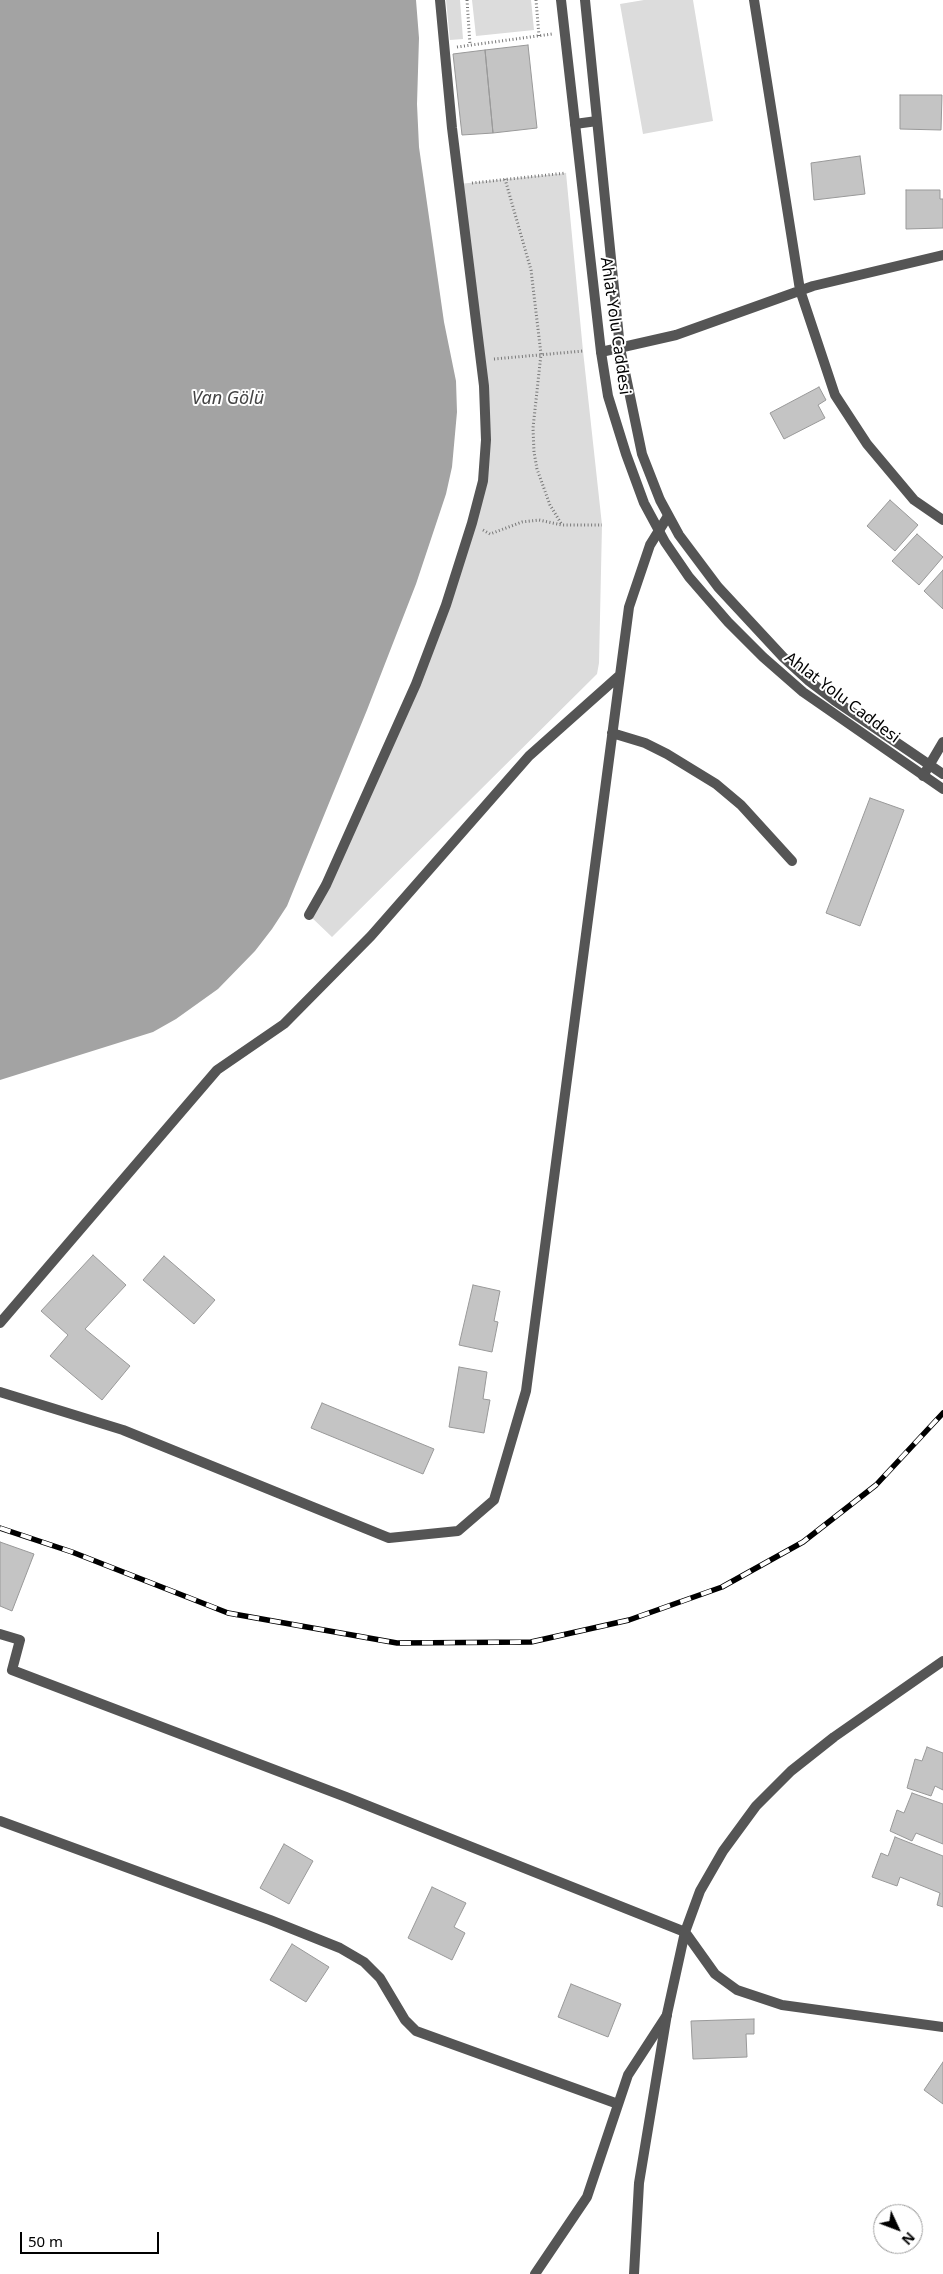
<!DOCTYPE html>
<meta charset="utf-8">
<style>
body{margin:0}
#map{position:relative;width:943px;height:2274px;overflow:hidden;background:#fff;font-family:"Noto Sans",sans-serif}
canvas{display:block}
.north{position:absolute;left:873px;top:2204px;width:50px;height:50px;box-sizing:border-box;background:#fff;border:1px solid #999;border-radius:50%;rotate:133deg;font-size:14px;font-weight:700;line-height:20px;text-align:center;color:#000}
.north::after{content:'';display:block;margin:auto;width:18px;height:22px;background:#000;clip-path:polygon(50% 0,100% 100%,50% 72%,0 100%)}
.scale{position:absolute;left:20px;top:2232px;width:139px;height:22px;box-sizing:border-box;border:2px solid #000;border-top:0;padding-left:6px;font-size:15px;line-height:18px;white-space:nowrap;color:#000;-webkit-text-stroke:4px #fff;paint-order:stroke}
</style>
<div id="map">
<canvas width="943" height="2274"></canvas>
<div class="north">N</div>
<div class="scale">50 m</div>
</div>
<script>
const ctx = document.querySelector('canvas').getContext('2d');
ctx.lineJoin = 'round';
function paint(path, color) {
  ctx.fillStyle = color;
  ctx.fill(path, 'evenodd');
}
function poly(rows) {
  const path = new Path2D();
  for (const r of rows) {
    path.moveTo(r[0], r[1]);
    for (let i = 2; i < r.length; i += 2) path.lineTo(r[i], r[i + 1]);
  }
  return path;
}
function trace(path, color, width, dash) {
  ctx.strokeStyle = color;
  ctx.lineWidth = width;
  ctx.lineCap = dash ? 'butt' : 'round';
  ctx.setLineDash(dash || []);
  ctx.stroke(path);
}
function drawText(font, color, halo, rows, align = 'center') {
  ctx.font = font + ' "Noto Sans",sans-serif';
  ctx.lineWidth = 4;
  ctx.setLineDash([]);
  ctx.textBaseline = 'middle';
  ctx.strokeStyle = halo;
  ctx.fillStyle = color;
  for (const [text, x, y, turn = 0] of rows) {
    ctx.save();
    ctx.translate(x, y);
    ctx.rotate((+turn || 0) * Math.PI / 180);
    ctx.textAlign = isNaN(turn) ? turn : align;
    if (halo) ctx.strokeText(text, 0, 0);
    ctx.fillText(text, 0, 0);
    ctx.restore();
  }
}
paint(poly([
 [446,0,460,0,463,39,450,40],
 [472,0,531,0,534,30,476,36],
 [644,0,693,0,713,121,643,134,620,4],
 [566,173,583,351,602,525,599,663,597,674,332,937,309,915,416,684,472,523,486,440,459,184]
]), '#dcdcdc');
paint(poly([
 [0,0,416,0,419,38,417,104,419,147,444,322,456,381,457,412,452,467,446,494,416,584,367,710,287,906,272,929,255,951,218,989,176,1019,153,1032,0,1080]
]), '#a3a3a3');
const building = poly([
 [528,45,537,128,493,133,485,50,528,45],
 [485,50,493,133,462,135,453,54,485,50],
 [900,95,942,95,941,130,900,129,900,95],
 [860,156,865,194,814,200,811,163,860,156],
 [906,190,940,190,940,199,943,199,943,228,906,229,906,190],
 [819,387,826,400,818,405,825,418,784,439,770,413,819,387],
 [890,500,918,525,895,551,867,526,890,500],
 [917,534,943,557,919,585,892,561,917,534],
 [943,570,943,609,924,591,943,570],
 [870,798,904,810,860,926,826,913,870,798],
 [93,1255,126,1285,85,1329,130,1366,102,1400,50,1356,68,1335,41,1311,93,1255],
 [164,1256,215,1300,194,1324,143,1280,164,1256],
 [473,1285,500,1291,494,1321,498,1322,492,1352,459,1345,473,1285],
 [459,1367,487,1372,483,1399,490,1400,484,1433,449,1427,459,1367],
 [322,1403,434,1449,423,1474,311,1428,322,1403],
 [0,1542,34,1554,12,1611,0,1606,0,1542],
 [927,1747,943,1753,943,1790,935,1786,931,1796,907,1788,915,1759,922,1761,927,1747],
 [912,1793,943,1804,943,1844,916,1833,912,1841,890,1831,897,1810,904,1813,912,1793],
 [895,1837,943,1856,943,1907,937,1905,940,1893,900,1877,897,1886,872,1877,881,1853,888,1856,895,1837],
 [284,1844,313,1861,289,1904,260,1888,284,1844],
 [432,1887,466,1903,454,1927,465,1933,452,1960,408,1938,432,1887],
 [292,1944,329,1967,306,2002,270,1980,292,1944],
 [571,1984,621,2004,608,2037,558,2017,571,1984],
 [754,2019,754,2034,746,2034,747,2057,693,2059,691,2021,754,2019],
 [943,2062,943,2104,924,2090,943,2062]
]);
paint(building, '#c4c4c4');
trace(building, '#999', 1);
trace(poly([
 [467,0,470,45],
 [536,0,539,36],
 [457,47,552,34],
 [505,179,531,270,541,354,533,428,534,452,537,469,550,505,562,525],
 [472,183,566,173],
 [494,359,583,351],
 [483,530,490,534,522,522,539,520,562,525,602,525]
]), '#777', 3, [1, 2.5]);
trace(poly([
 [612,733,645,743,667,754,716,784,741,805,792,861],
 [0,1323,217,1070,284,1024,371,936,529,756,620,675],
 [0,1392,123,1430,389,1538,458,1531,494,1500,526,1391,629,607,650,545,668,516]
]), '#555', 10);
trace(poly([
 [309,915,326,885,416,684,446,605,472,523,483,481,486,440,484,386,452,128,440,0]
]), '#555', 10);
trace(poly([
 [754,0,800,290,835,395,867,444,914,500,943,520],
 [575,124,597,121],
 [601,352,676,335,813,286,943,255],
 [923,776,943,742],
 [0,1634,20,1640,12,1670,346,1797,685,1932],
 [0,1821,270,1920,340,1948,364,1962,380,1978,405,2020,416,2031,618,2104],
 [535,2274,587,2197,628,2075,667,2015]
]), '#555', 10);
trace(poly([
 [561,0,601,352,608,396,626,454,644,503,665,542,689,577,728,622,763,657,803,692,943,789],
 [585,0,620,348,642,454,660,500,679,535,718,587,783,657,809,681,834,700,943,774],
 [685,1932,715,1974,737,1990,782,2005,943,2027],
 [634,2274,639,2183,667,2014,685,1932,700,1891,723,1851,756,1806,791,1771,834,1737,943,1661]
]), '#555', 10);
const rail = poly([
 [0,1528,72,1552,228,1613,397,1643,531,1642,629,1620,722,1587,803,1542,876,1485,943,1413]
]);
trace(rail, '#000', 5.5);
trace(rail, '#fff', 4, [11]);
drawText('16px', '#000', '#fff', [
 ["Ahlat Yolu Caddesi",615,326,82],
 ["Ahlat Yolu Caddesi",842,698,37]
]);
drawText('italic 18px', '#444', '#fff', [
 ["Van Gölü",228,399]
]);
</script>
